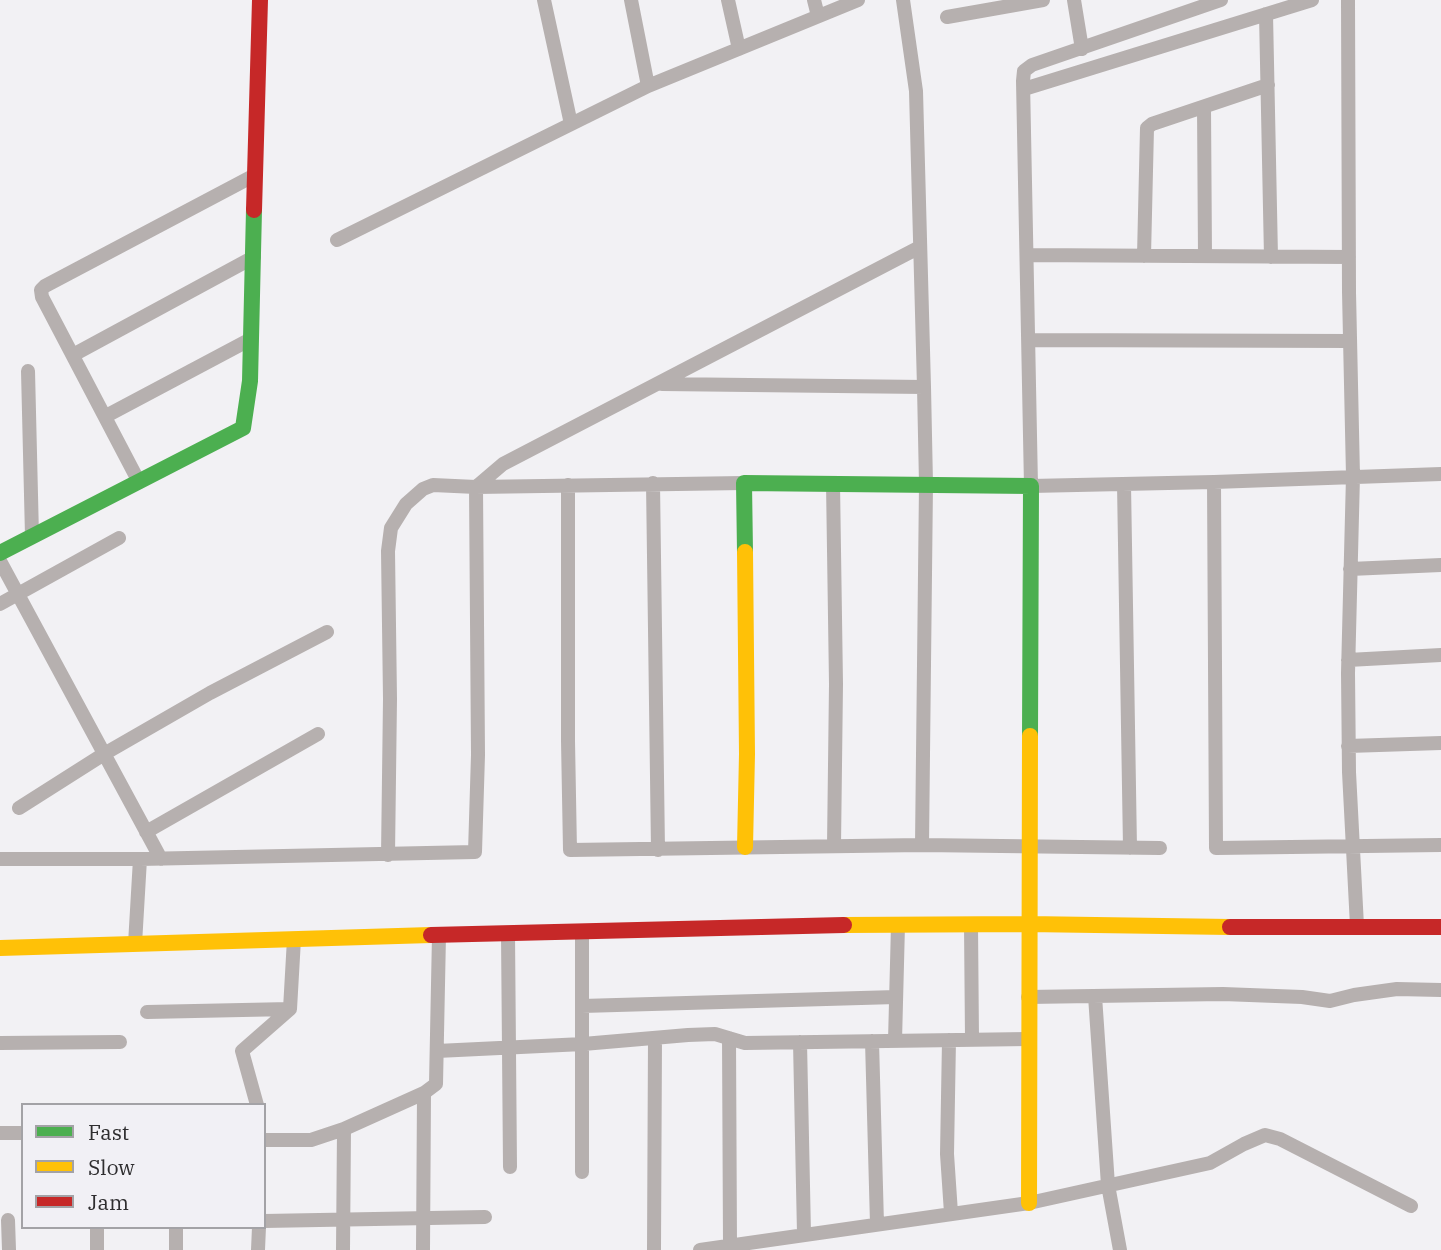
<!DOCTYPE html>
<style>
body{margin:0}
#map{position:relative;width:1441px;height:1250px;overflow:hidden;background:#f2f1f4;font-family:"IBM Plex Serif",serif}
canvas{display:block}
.legend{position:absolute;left:21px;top:1103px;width:245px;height:126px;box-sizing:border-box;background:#f1f0f5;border:2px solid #a3a2a6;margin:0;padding:9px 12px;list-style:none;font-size:21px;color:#2e2d2f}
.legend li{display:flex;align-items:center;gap:14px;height:35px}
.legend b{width:35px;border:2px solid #a3a2a6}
</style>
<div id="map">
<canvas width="1441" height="1250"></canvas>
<ul class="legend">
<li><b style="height:9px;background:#4caf50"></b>Fast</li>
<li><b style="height:9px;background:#ffc107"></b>Slow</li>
<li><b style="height:9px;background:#c62828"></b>Jam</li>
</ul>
</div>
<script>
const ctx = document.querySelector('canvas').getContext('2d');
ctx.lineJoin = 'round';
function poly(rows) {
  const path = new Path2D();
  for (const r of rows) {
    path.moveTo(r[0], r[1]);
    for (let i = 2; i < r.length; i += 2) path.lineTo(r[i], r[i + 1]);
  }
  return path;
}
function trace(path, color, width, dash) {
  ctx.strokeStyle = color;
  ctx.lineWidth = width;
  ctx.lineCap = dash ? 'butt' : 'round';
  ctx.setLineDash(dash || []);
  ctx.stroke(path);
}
trace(poly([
 [544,0,571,124],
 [631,0,648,86],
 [728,0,739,49],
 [814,0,818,16],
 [903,0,916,91,924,387,926,484,922,845],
 [1074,0,1082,49],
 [1221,0,1032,65,1024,71,1023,81,1031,486,1214,482,1441,474],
 [1348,0,1349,292,1353,476,1348,673,1349,772,1357,926],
 [1266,14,1271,257],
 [947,17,1043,0],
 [1024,89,1312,0],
 [1204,107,1205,256],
 [337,240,648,86,858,0],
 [1027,255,1349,257],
 [1144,256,1147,128,1152,124,1268,85],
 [1029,340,1350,341],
 [73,355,254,257],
 [28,371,32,536],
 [662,384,924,387],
 [106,416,251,339],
 [139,482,42,297,41,290,45,286,255,175],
 [1214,482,1216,848,1441,845],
 [653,483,658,850],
 [833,483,836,684,834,846],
 [1124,484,1130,848],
 [568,485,568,741,570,850,922,845,1160,848],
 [0,561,161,859],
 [1350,569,1441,565],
 [0,604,119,538],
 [1348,660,1441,655],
 [1348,746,1441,743],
 [19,808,104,754,210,693,327,632],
 [146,832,318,734],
 [388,855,390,699,388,551,391,528,406,504,423,489,433,485,476,487,744,483],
 [0,859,140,859,475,852,478,755,476,487,503,464,920,247],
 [971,925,972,1039],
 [582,931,582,1172],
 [508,934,510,1167],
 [135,944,140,859],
 [1095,996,1108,1185,1120,1250],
 [1028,997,1223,994,1302,997,1330,1001,1354,995,1397,989,1441,990],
 [582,1006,896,997],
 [147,1012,290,1009],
 [729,1038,730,1245],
 [949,1040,947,1154,951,1213],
 [872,1041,877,1224],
 [895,1041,898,925],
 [800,1042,804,1234],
 [0,1043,120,1042],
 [437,1051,583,1044,688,1035,715,1034,745,1043,1028,1039],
 [257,1105,242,1051,290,1009,294,939],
 [0,1133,23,1133],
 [264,1140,311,1140,344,1129,424,1093,436,1084,439,935],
 [8,1220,9,1250],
 [264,1221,485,1217],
 [176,1227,176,1250],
 [97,1250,97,1227],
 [258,1250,259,1227],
 [343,1250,344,1129],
 [423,1250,424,1093],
 [654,1250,655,1038],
 [700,1250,1029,1203,1210,1163,1244,1144,1265,1135,1280,1139,1411,1206]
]), '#b6b0af', 14);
trace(poly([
 [745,552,744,483,1031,486,1030,736],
 [0,553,243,428,250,381,254,210]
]), '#4caf50', 16);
trace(poly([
 [745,552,747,754,745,847],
 [844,925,1028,924,1230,927],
 [0,948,431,935],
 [1029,1203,1030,736]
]), '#ffc107', 16);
trace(poly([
 [254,210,260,0],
 [1230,927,1441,927],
 [431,935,844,925]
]), '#c62828', 16);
</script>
